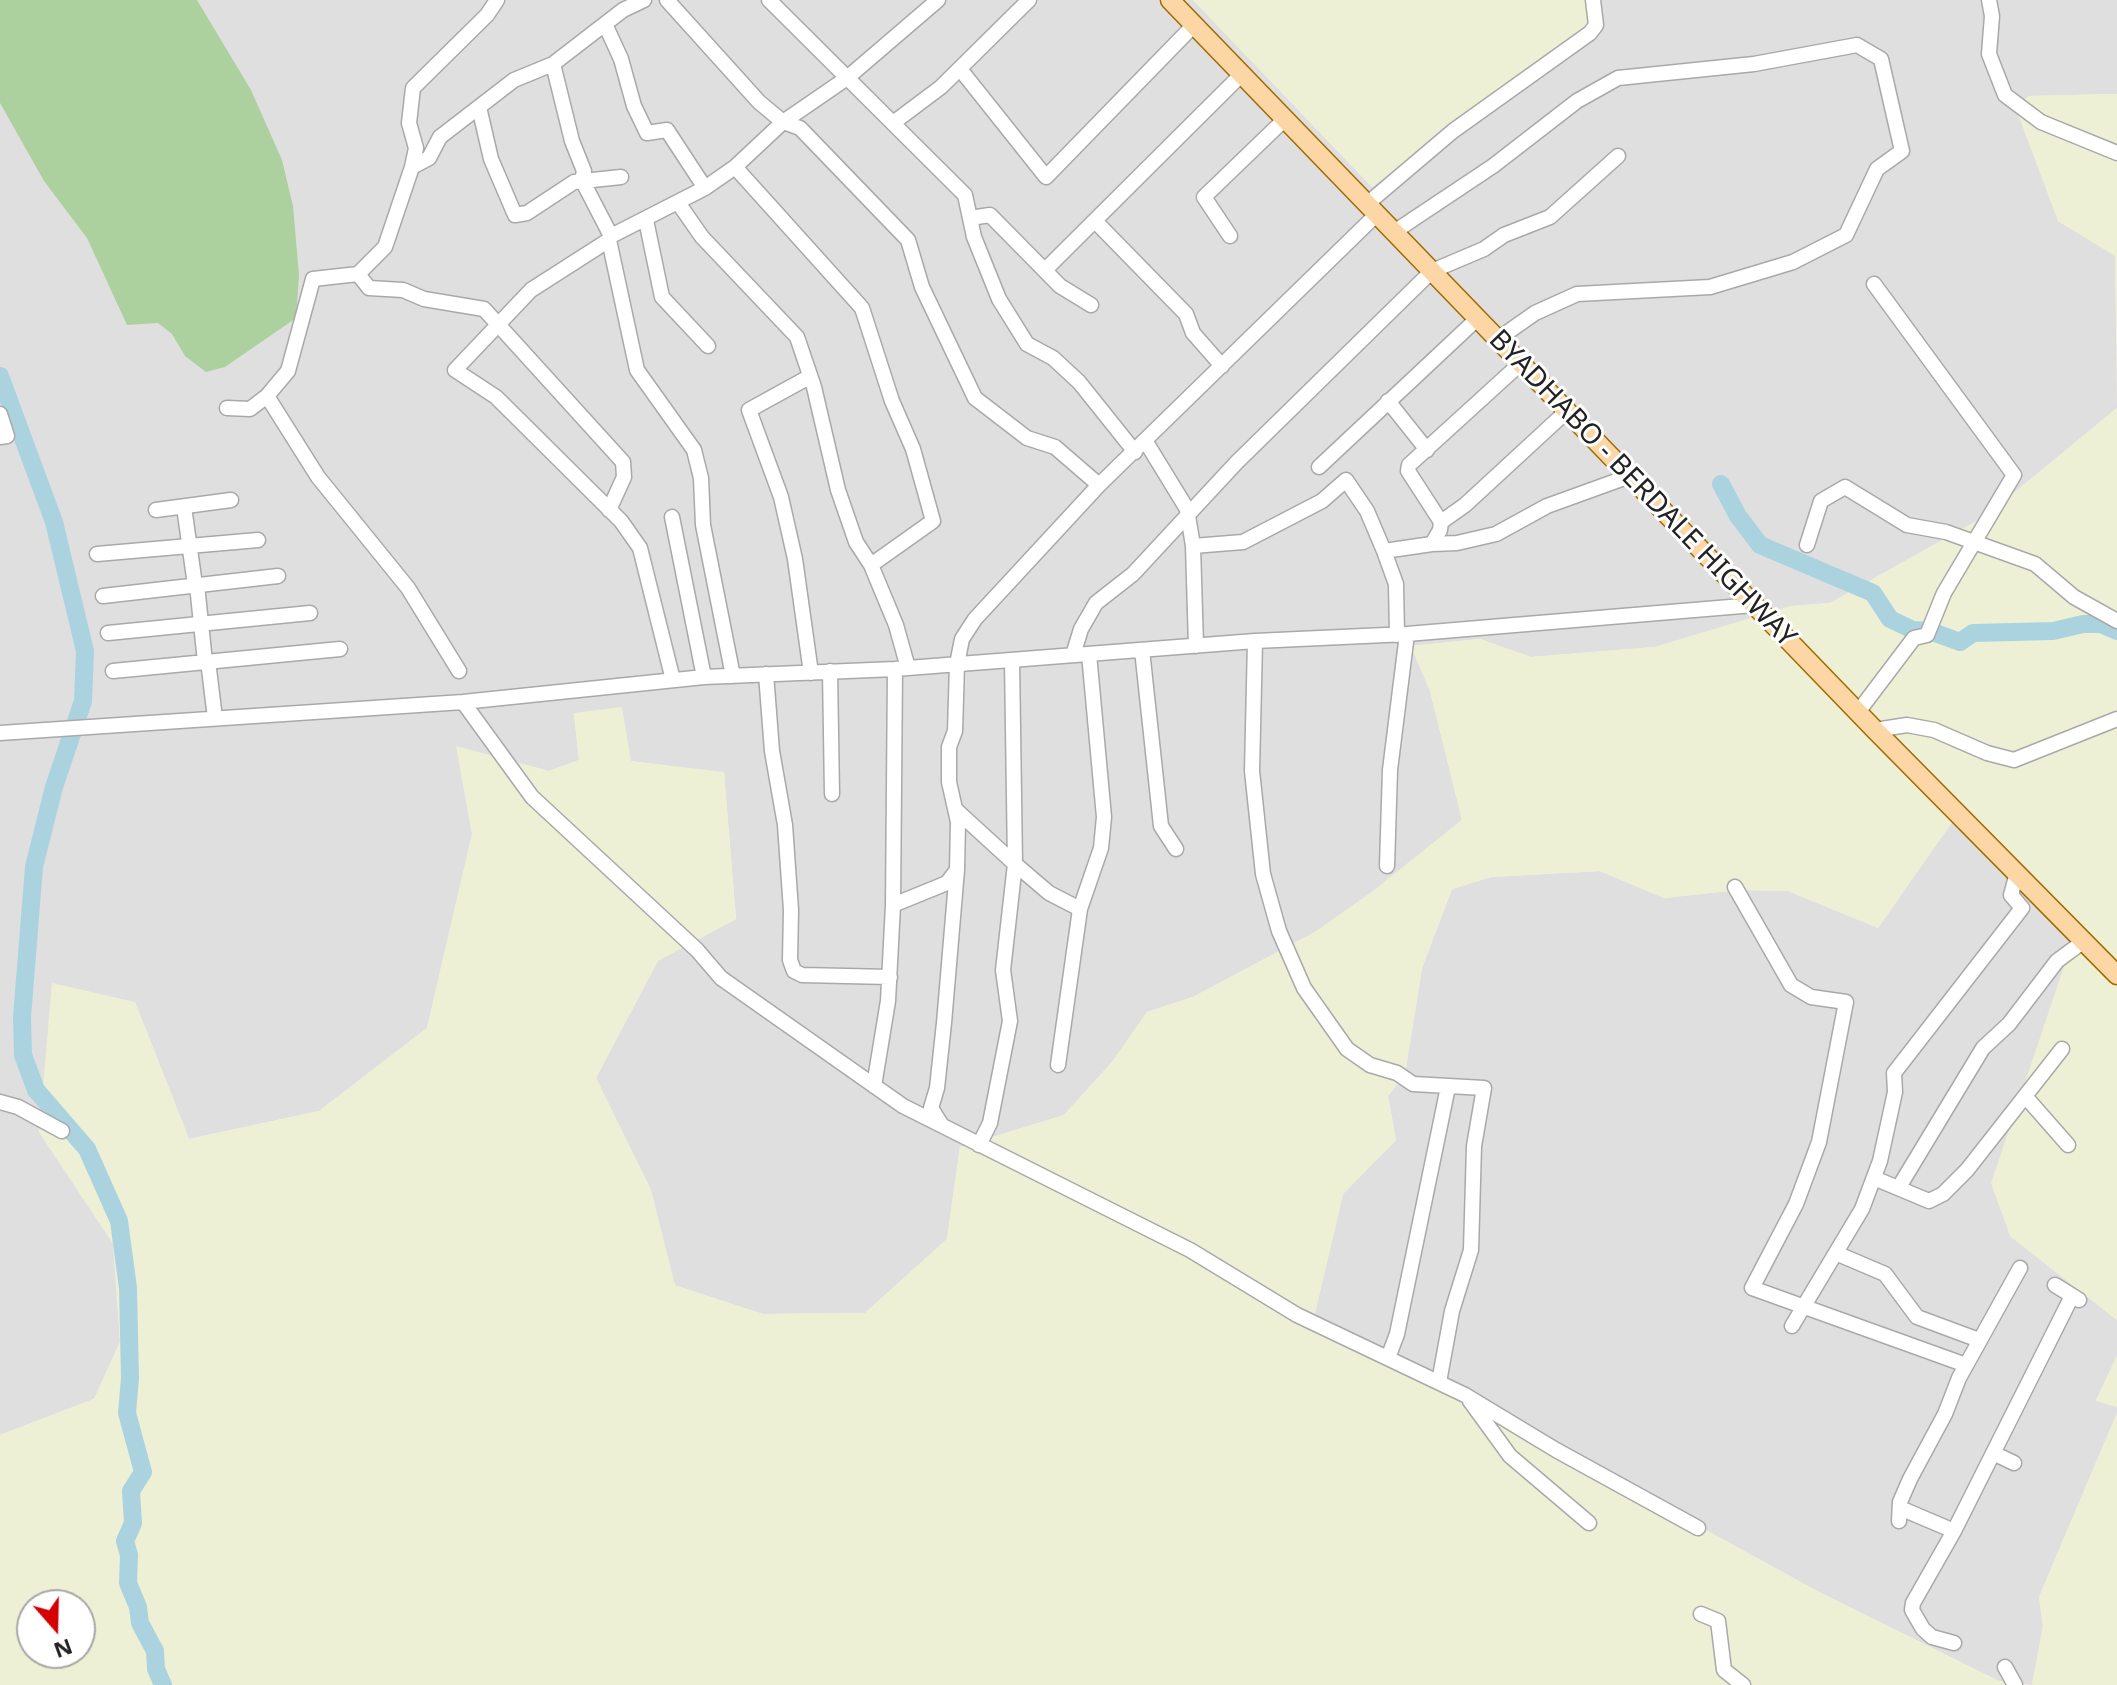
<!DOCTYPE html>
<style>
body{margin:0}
#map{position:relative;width:2117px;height:1685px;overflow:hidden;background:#f2efe9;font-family:"Noto Sans",sans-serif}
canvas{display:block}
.north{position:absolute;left:16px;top:1589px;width:80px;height:80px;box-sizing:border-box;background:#fff;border:2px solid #a7a7a7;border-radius:50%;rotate:160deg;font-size:22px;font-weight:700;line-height:32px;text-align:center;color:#222}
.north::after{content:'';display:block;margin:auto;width:28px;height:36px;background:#d40000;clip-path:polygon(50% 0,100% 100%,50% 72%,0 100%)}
</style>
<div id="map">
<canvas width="2117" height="1685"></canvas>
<div class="north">N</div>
</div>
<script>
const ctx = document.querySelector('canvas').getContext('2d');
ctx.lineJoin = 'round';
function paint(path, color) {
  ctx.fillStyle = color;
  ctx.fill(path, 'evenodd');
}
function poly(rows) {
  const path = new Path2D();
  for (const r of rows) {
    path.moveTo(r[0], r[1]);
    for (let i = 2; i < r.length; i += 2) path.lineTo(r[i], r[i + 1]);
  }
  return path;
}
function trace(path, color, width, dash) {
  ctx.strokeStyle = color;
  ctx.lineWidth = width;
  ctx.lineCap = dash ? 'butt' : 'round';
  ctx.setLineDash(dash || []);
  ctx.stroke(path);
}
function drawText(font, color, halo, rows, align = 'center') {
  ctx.font = font + ' "Noto Sans",sans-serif';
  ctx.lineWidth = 6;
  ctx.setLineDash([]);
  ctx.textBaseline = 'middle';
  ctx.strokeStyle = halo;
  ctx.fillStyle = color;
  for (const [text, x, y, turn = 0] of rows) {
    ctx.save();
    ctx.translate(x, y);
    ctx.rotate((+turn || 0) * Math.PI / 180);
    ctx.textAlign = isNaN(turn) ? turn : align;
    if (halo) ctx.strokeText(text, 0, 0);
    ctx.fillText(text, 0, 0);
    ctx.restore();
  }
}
paint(poly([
 [0,0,1193,0,1372,187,1591,0,2117,0,2117,94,2028,96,2058,221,2115,255,2117,408,1987,515,1830,603,1791,606,1655,647,1530,657,1480,639,1411,646,1430,691,1462,820,1372,892,1315,932,1193,997,1147,1012,1112,1062,1064,1115,960,1147,947,1239,865,1313,763,1314,675,1286,651,1190,596,1078,658,960,736,919,724,773,631,761,574,713,579,760,549,771,457,747,472,834,427,1028,319,1111,189,1139,135,1002,39,1132,114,1244,120,1342,94,1399,0,1435],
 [1958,813,2074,937,2010,1236,2117,1320,2117,1356,2096,1400,2117,1407,2117,1413,2039,1597,2043,1626,2032,1685,1999,1681,1819,1592,1549,1444,1311,1330,1343,1194,1396,1140,1388,1096,1405,1074,1422,968,1452,889,1491,877,1600,871,1664,898,1738,890,1788,891,1878,928]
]), '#e0dfdf');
paint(poly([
 [1193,0,1591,0,1596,24,1372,187],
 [2117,94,2117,351,2115,256,2058,221,2016,109,2028,96],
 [2117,408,2117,1320,2010,1236,1991,1183,2074,937,1958,814,1878,928,1788,891,1738,890,1664,898,1600,871,1491,877,1452,889,1422,968,1405,1074,1388,1096,1396,1140,1343,1194,1311,1330,1549,1444,1819,1592,1999,1681,2022,1685,0,1685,0,1435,94,1399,120,1342,113,1244,39,1132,52,983,135,1002,189,1139,319,1111,427,1028,472,834,456,746,549,771,579,760,574,713,622,707,631,761,724,772,736,919,658,961,596,1078,651,1190,675,1285,763,1314,865,1313,947,1239,960,1147,1064,1115,1112,1062,1147,1012,1193,997,1315,932,1372,892,1462,820,1430,691,1411,646,1480,639,1531,657,1655,647,1791,606,1830,603,1987,515],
 [32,1605,80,1605,80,1653,32,1653],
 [2117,1356,2117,1407,2096,1401],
 [2117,1413,2117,1685,2032,1685,2043,1626,2039,1597]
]), '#eef0d5');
paint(poly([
 [0,0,197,0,251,90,282,160,293,206,299,275,296,318,225,367,206,372,185,356,172,334,158,323,127,325,87,238,44,181,0,103]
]), '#add19e');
trace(poly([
 [0,376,54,522,85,651,83,701,54,787,34,867,22,1017,23,1055,36,1090,87,1149,119,1221,128,1288,130,1378,127,1413,143,1472,131,1491,133,1523,125,1541,129,1555,128,1583,138,1607,140,1623,155,1651,156,1669,163,1685],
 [1721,484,1738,516,1760,545,1873,593,1890,619,1913,630,1930,631,1960,642,1973,633,2053,631,2083,624,2101,624,2117,631]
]), '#aad3df', 18);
const minor = poly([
 [667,0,759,102,783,122,800,128,908,240,922,287,975,398,1027,438,1055,447,1099,485],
 [769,0,965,195,974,237,999,299,1027,344,1053,358,1079,382,1135,452],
 [1989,0,1992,16,1989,54,2005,95,2041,122,2117,153],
 [605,24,621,59,634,106,647,133,667,130,705,188],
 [553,64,572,141,584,171,582,180,611,236],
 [960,69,1046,177,1194,25],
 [479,107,491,159,515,215,527,213,574,182,621,177],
 [893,123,941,87,1029,0],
 [412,167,429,158,440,137,514,80,553,64,623,10,644,0],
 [735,167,862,308,892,401,913,449,933,521,871,565],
 [679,204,702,237,797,337,814,387,838,490,856,542,871,565,896,625,908,668],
 [1367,204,1453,131,1590,33,1596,25,1593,0],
 [970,218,990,215,1060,286,1091,305],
 [646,220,662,297,708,346],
 [1096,222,1186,314,1193,333,1222,366],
 [1394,232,1493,166,1577,101,1618,78,1754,64,1857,45,1881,59,1902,151,1877,169,1846,235,1793,262,1710,287,1577,294,1535,313,1498,339],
 [1230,236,1204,197,1285,119],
 [609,240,637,370,694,450,701,478,703,525,733,676],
 [1045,270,1242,74],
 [358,274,369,288,403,290,424,299,484,309,623,462,624,477,609,510],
 [809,377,749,410,781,497,795,559,811,673],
 [267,396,318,477,408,588,459,671],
 [1388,401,1427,450],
 [227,408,250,409,267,396,288,371,313,279,358,274,385,247,412,167,416,148,409,123,413,88,487,15,497,0],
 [0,414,7,436,0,437],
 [1146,442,1187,509,1193,546],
 [1319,467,1478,318],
 [184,507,195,585],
 [156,510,231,500],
 [672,517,704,677],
 [1441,522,1465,505,1567,411],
 [1432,544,1457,543,1496,534,1547,506,1630,476],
 [1807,545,1821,501,1845,487,1907,525,1946,532,2035,564,2074,597,2117,621],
 [97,554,258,540],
 [197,585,205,662],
 [103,596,278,576],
 [108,633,310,613],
 [1397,635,1396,584,1384,551,1432,544,1440,530,1441,522,1408,471,1409,465,1521,363],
 [1255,641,1252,771,1263,874,1279,931,1304,988,1347,1049,1370,1065,1397,1073,1413,1084,1484,1088,1474,1146,1471,1250,1452,1311,1439,1382],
 [1196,646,1193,546,1243,542,1322,501,1346,480,1367,511,1384,551],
 [1142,650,1161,826,1176,849],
 [1073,655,1081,629,1096,603,1133,574,1237,462,1432,271,1484,249,1504,235,1550,217,1618,156],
 [1012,660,1015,864,1049,893,1080,909],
 [208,661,215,718],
 [113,671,340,649],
 [830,671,832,794],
 [766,674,772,751,785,825,791,910,790,960,794,971,802,975,890,977],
 [673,680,640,548,621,521,496,397,455,370,531,290,609,240,611,236,705,188,735,167,783,122,847,78,938,0],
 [463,702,532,797,697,950,721,978,903,1106,1190,1250,1297,1315,1465,1395,1556,1450,1698,1528],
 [1858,712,1914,638,1927,635,1944,593,2014,475,1874,284],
 [1875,730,1907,725,1934,730,1987,753,2014,760,2117,719],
 [0,733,463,702,704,677,895,669,1255,641,1407,634,1754,605],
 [956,810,1015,864,1003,970,1010,1021,990,1123,979,1145],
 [1387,866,1390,770,1407,634],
 [1735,887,1791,985,1811,997,1846,1002,1819,1142,1796,1204,1752,1288,1966,1365],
 [893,905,895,669],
 [1058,1065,1080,909,1101,848,1104,817,1089,654],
 [874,1086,888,1001,893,905,947,883,957,870,958,822,949,782,949,747,955,731,957,664,962,639,975,619,1099,485,1377,214],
 [2025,1096,2068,1145],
 [0,1102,18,1107,62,1131],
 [941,1124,931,1108,937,1088,944,1023,957,870],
 [1874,1178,1929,1201,1943,1194,1967,1170,2062,1049],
 [1899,1187,1983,1048,2009,1024,2057,961,2084,941],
 [1838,1254,1885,1274,1917,1317,1979,1340],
 [2055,1285,2079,1300],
 [1792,1326,1862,1209,1880,1161,1895,1092,1894,1073,2022,908,2011,895,2017,873],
 [1388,1358,1397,1334,1448,1087],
 [1470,1401,1510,1456,1589,1523],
 [1993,1453,2014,1463],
 [1900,1508,1954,1531],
 [1899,1521,1900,1502,1910,1479,1945,1414,1959,1378,2020,1268],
 [1701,1614,1718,1621,1724,1670,1743,1685],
 [1954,1643,1932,1637,1923,1629,1912,1610,1913,1603,1954,1531,2072,1296],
 [2005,1667,2015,1685]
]);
const major = poly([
 [1170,0,1875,730,2117,975]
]);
trace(minor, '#a9a9a9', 17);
trace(major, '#a06b00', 21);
trace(minor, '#fff', 14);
trace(major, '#fcd6a4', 18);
drawText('28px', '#222', '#fff', [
 ["BYADHABO - BERDALE HIGHWAY",1642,489,46]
]);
</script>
